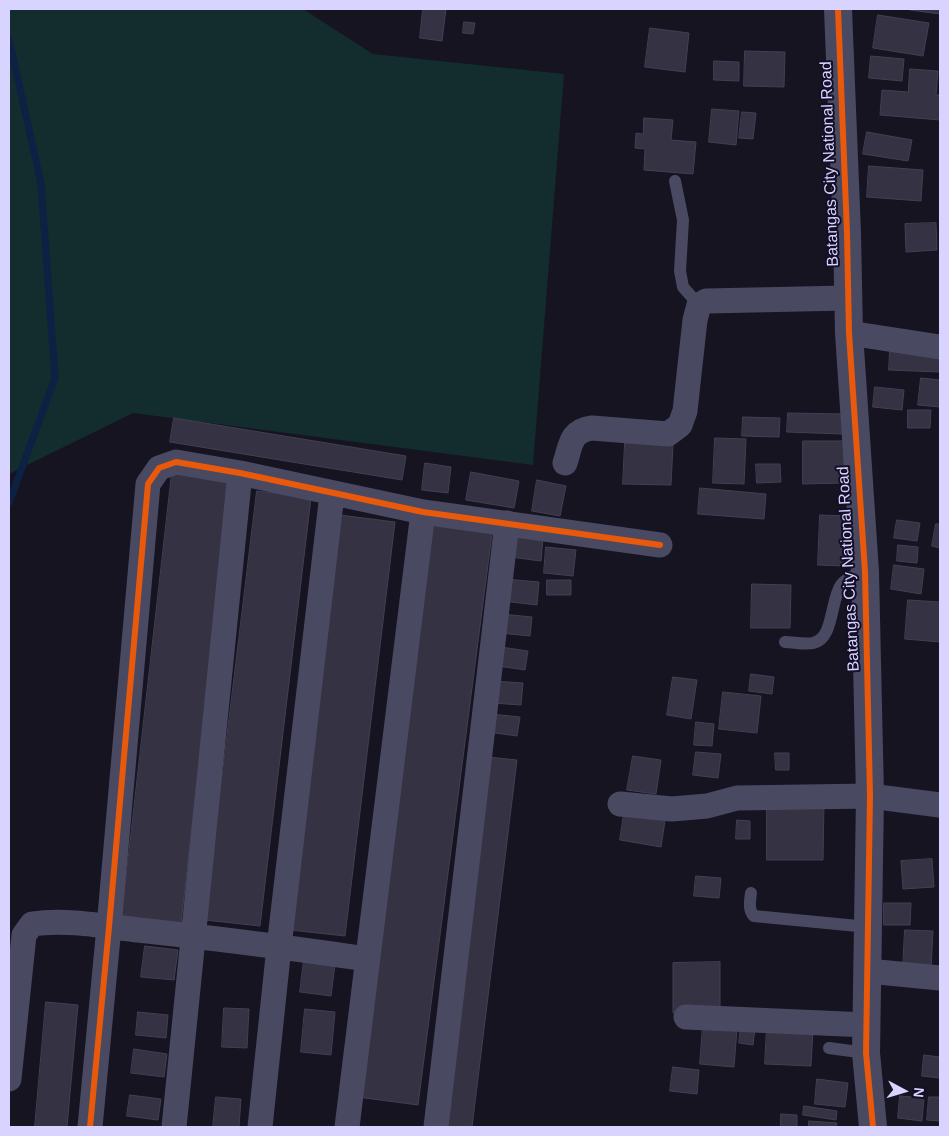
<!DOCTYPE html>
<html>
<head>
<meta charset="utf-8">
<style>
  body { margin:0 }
  #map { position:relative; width:949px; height:1136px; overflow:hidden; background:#161421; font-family:Helvetica,sans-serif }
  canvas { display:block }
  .frame { position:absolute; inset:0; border:10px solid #d9d4ff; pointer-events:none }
  .north { position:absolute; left:879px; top:1066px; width:50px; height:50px; -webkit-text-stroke:4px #130f26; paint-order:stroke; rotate:96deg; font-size:14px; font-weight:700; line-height:20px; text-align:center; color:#d9d4ff }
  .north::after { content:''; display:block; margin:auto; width:18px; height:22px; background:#d9d4ff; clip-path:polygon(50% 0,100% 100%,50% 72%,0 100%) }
</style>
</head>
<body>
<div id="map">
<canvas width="949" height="1136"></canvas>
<div class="frame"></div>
<div class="north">N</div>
</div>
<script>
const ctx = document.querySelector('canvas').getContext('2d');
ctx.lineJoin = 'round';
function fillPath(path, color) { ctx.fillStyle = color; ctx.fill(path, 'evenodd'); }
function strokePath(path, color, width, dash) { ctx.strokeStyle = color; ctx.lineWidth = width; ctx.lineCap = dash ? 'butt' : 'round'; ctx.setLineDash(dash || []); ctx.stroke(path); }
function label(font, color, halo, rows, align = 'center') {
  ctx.font = font + ' Helvetica,sans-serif'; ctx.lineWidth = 4; ctx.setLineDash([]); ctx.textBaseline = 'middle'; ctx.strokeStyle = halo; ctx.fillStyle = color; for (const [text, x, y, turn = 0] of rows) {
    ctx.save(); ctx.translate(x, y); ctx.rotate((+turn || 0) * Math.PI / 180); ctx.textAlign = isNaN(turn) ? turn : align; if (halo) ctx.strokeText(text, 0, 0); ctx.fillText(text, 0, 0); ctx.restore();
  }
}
fillPath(new Path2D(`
  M9,9H303L373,54L564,74L533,465L133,413L9,474Z`), '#132c2d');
strokePath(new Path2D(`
  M9,40L41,183L55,378L9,503`), '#0d2144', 7);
const building = new Path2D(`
  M423,9H446L442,41L420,38Z
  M910,9H940V14L910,10Z
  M878,15L929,23L923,56L873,48Z
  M464,22L475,23L473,34L463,33Z
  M650,28L689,33L685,72L645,67Z
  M745,51L785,52L784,87L744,86Z
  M871,56L904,59L902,81L869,78Z
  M714,61L739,62V81L714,80Z
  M910,69L938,71L936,95H940V120L880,115L882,90L908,92Z
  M712,109L739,111L736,145L709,142Z
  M742,112L756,113L753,139L739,138Z
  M644,118L673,120L671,140L696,142L693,174L644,170L645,149L635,148L636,133L643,134Z
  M867,132L912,140L908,161L863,154Z
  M869,166L923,170L921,201L867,197Z
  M936,223L937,250L906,252L905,224Z
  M890,351L940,353V372L889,370Z
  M921,378L940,380V407L918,405Z
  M875,387L904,390L902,410L873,407Z
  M908,410H931L930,428H908Z
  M788,413L843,414L842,434L787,432Z
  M743,417L780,418L779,437L742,436Z
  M174,418L406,456L402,480L170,442Z
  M715,438L746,439L744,484L713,483Z
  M803,441H844V483L803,484Z
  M625,443L673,445L671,485L623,484Z
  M425,463L451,467L448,493L422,490Z
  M756,464H780L781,482L757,483Z
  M471,472L519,481L514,508L466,500Z
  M172,473L231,480L181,923L122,916Z
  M537,480L566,486L560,516L532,511Z
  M700,488L766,494L764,519L698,514Z
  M257,491L311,498L260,926L205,920Z
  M340,515L395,522L345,936L290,930Z
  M820,515L847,516L846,566L818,565Z
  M432,519L493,526L418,1105L357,1097Z
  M897,520L920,523L917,541L894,538Z
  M936,524H940V548L932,546Z
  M513,534L543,538L541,561L510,557Z
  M898,545L918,547L917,563L897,561Z
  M546,547L576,550L573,576L544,573Z
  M894,565L924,569L921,594L891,589Z
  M505,579L539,582L537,605L503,601Z
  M547,580H571V595H547Z
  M752,584L791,585L790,628H751Z
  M908,600L940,602V642L905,639Z
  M502,614L532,617L530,636L500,633Z
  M501,647L528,651L525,670L498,666Z
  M751,674L774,677L772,694L749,691Z
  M673,677L697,680L691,719L667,715Z
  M494,681L523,683L521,705L492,703Z
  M723,692L761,696L757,733L719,729Z
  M491,714L520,717L517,736L488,732Z
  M696,722L714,724L712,746L694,745Z
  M696,752L721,754L718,778L693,775Z
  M775,753H789V770H776Z
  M633,756L661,760L656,794L627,790Z
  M488,757L517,760L472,1127H453L442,1126Z
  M767,802H824L823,860H767Z
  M625,807L666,814L661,847L620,840Z
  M737,820L750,821V839H736Z
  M932,859L934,887L903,889L901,861Z
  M696,876L721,878L719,898L694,896Z
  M884,903H911L910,925H884Z
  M905,930L933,931L931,969L903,968Z
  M145,946L178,950L174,980L141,977Z
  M304,960L335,964L331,996L300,992Z
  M720,962V1012L673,1013V963Z
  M46,1002L78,1005L67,1127H35Z
  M224,1008L249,1009L247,1048L222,1047Z
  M305,1009L335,1012L331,1055L301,1052Z
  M138,1012L168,1015L166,1038L136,1035Z
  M703,1026L737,1029L734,1067L700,1064Z
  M741,1026L755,1028L753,1045L739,1043Z
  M767,1027L813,1029L811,1066L765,1064Z
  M134,1049L167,1054L164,1077L131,1073Z
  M924,1055L940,1057L939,1078L922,1076Z
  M673,1067L699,1070L697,1094L670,1091Z
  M817,1079L848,1083L845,1107L815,1104Z
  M130,1095L161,1099L158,1120L127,1116Z
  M900,1096L924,1098L922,1121L898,1118Z
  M216,1097L241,1099L239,1127H213Z
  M929,1097H940V1121L927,1120Z
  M804,1106L837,1111L836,1120L803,1115Z
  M781,1114L797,1115V1127H781Z
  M809,1121L837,1123L836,1127H809Z`);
fillPath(building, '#343243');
strokePath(building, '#433f54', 1);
strokePath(new Path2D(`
  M675,181L683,220L680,271L683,287L699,305
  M785,642C793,642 804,645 813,643C834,639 830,601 841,585C847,577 856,575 865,572
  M751,893C750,901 748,910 754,916L868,927
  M829,1048L866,1053`), '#4a4962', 12);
strokePath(new Path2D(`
  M849,333L940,347
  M565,463C571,445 570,431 592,428L668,434L680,425L685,411L695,320L699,305L706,301L847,298
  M620,804L672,809L707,806L737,798L870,796L940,805
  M868,971L940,978
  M686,1017L867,1025
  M9,1079L24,935L32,924C65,919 104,926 138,930C214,938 291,948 367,959
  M90,1127L109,927L148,484L159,468L176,462L240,473L423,512L660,545
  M174,1127L240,473
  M260,1127L279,947L332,494
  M347,1127L423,512
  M436,1127L507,523`), '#4a4962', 25);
strokePath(new Path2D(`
  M838,9L847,233L849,333L865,572L870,796L866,1053L873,1127`), '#4a4962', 28);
strokePath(new Path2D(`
  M838,9L847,233L849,333L865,572L870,796L866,1053L873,1127
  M90,1127L109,927L148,484L159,468L176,462L240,473L423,512L660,545`), '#e8590c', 6);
label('16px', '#d9d4ff', '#130f26', [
  ["Batangas City National Road",830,164,-92],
  ["Batangas City National Road",849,569,-93]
]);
</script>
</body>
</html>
